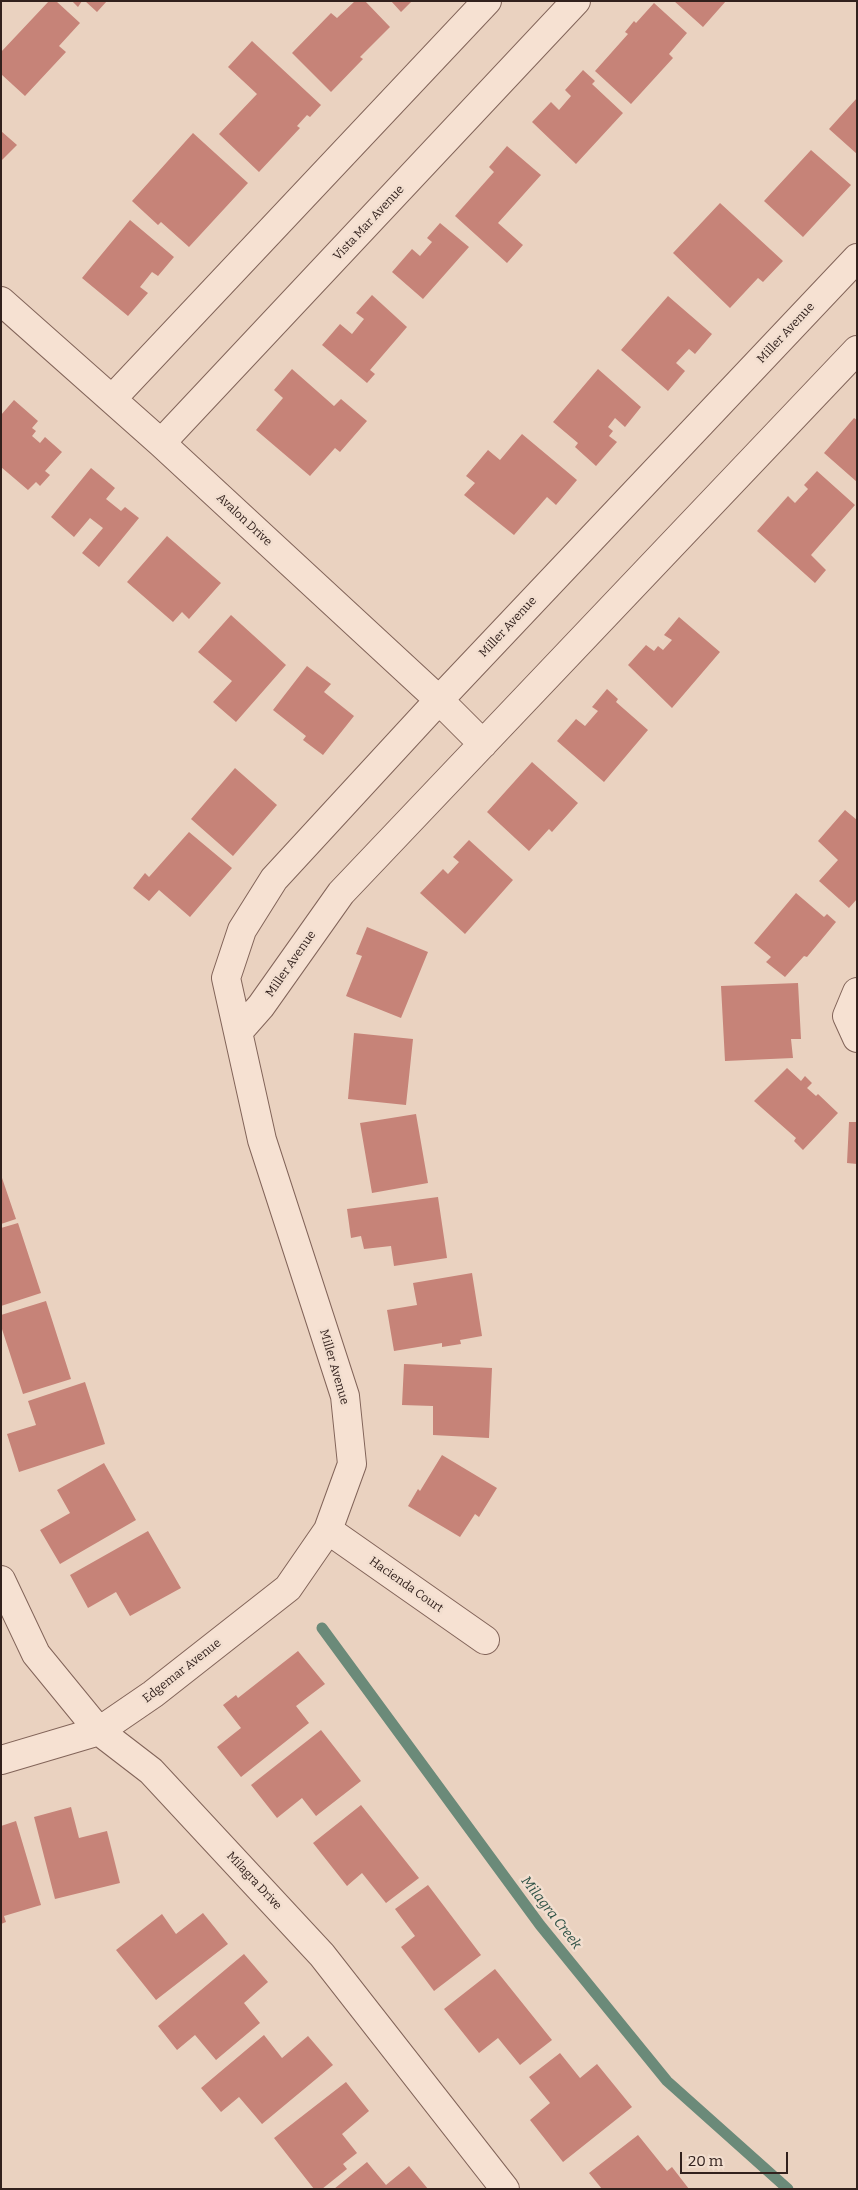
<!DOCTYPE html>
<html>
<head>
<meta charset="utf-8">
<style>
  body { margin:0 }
  #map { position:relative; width:858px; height:2190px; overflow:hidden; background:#ead2c0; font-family:Bitter,serif }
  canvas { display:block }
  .frame { position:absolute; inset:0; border:2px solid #32211d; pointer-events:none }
  .scale { position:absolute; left:680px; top:2152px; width:108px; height:22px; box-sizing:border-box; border:2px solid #32211d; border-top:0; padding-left:6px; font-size:15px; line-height:18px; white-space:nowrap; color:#32211d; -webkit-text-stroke:4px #f2decf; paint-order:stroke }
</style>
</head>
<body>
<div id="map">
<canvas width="858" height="2190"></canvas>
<div class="frame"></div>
<div class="scale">20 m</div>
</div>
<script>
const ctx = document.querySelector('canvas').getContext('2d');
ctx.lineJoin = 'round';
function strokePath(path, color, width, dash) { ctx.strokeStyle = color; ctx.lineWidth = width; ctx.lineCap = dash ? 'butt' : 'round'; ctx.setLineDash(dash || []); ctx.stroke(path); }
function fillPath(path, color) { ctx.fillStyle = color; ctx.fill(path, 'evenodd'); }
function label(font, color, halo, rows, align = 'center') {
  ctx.font = font + ' Bitter,serif'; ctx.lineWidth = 5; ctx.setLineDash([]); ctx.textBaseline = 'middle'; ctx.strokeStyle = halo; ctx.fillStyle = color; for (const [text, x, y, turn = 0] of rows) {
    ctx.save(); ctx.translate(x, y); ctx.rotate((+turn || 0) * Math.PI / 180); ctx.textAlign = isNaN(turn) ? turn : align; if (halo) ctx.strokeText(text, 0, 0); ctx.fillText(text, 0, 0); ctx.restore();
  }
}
strokePath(new Path2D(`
  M322,1628L540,1925L667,2081L788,2189`), '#6b8a79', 11);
fillPath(new Path2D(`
  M49,1H56L80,23L59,46L66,52L25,96L1,74V52Z
  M72,1H82L78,7Z
  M85,1H107L97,12Z
  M355,1H365L390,27L360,57L363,59L331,92L292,53L331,13L337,18Z
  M391,1H412L401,12Z
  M674,1H726L703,27Z
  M654,3L687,33L669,54L673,58L631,104L595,71L628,34L625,32L634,21L636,23Z
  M252,41L321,105L310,117L307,115L297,126L300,128L259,172L219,134L257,94L228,67Z
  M583,70L595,81L592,84L623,113L576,164L532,122L551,102L559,110L571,96L565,90Z
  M857,98V154L829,129Z
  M1,131L17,145L1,161Z
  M193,133L248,183L189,247L161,222L158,225L132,201Z
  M507,146L541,175L498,223L523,245L507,263L455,216L494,172L489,167Z
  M811,150L851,185L803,237L764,201Z
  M720,203L783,261L763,282L758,278L730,308L673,253Z
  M130,220L174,257L158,276L152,272L140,287L148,293L128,316L82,278Z
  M440,223L469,247L423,299L392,272L412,249L420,256L432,242L427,238Z
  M372,295L407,327L370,370L375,374L367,383L322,345L340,324L352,334L364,319L356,313Z
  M668,296L712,334L695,354L689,349L676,363L685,371L668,391L621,350Z
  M292,369L334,406L341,399L367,421L340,452L335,448L310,476L256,430L283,398L274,390Z
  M598,369L641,407L625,427L615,418L608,427L613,431L609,436L617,442L596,466L575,447L578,443L553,422Z
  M14,400L38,421L32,428L36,431L32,436L40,443L45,437L62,452L45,471L50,475L40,486L36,482L28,490L1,467V415Z
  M854,418L857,420V482L824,453Z
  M522,434L577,480L556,505L547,497L514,535L464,495L475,483L466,476L488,450L500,460Z
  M91,468L115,488L106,499L121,511L125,507L139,518L99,567L82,553L103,528L90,518L74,537L51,517Z
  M817,471L855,505L811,555L826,570L815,583L757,531L788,496L795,503L808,489L804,485Z
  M167,536L221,583L189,619L182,612L173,622L127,582Z
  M231,615L286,665L236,722L213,702L232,681L198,652Z
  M679,617L720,652L672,708L628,665L646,645L654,651L658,646L663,650L672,640L664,635Z
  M307,666L331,684L324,692L354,716L323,755L303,740L306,736L273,710Z
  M607,689L618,699L616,702L648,730L604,782L557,741L576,719L585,726L598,711L592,707Z
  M532,762L578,803L552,832L549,829L529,851L487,812Z
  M235,768L277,805L233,856L191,819Z
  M845,810L857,820V899L849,908L819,881L838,860L818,841Z
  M189,832L232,868L190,917L159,890L149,901L133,888L145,873L149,877Z
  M469,840L513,880L465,934L420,893L443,869L448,874L459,862L453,857Z
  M796,893L824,917L827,914L836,922L807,957L804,956L785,977L766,962L771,957L754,943Z
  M367,927L428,952L401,1018L346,996L362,956L356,954Z
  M798,983L801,1039H791L793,1058L725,1061L721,986Z
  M354,1033L413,1039L406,1105L348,1099Z
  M787,1068L801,1081L805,1076L812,1083L807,1088L816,1096L818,1094L838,1113L803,1150L794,1141L796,1138L754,1101Z
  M416,1114L428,1183L372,1193L360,1123Z
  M849,1122H857V1164L847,1163Z
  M1,1175L16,1219L1,1224Z
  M438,1197L447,1258L394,1266L391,1246L364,1249L361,1236L351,1238L347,1209Z
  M18,1223L41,1293L1,1306V1228Z
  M472,1273L482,1336L460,1340L461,1344L442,1347V1343L394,1351L387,1310L417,1305L413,1283Z
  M46,1301L71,1379L23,1394L1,1326V1315Z
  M404,1364L492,1368L489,1438L433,1435V1406L402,1405Z
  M85,1382L105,1444L19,1472L7,1434L36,1425L28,1401Z
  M442,1455L497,1488L479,1517L475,1514L460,1537L408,1506L418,1489L420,1491Z
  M104,1463L136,1520L60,1564L40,1530L70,1513L57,1490Z
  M148,1531L181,1588L130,1616L116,1592L88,1608L70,1575Z
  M298,1651L325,1684L296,1706L309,1723L241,1777L217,1747L241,1728L223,1705L236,1695L238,1698Z
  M321,1730L361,1781L316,1816L302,1798L277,1818L251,1785Z
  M361,1805L419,1878L386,1903L362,1873L347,1886L313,1843Z
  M71,1807L79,1838L107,1831L120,1883L55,1899L34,1817Z
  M16,1821L41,1905L4,1916L6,1922L1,1924V1826Z
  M428,1885L481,1955L434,1991L401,1947L415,1936L395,1909Z
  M203,1913L228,1944L156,2000L116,1950L162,1914L176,1934Z
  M244,1954L268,1982L244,2003L260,2023L216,2060L195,2035L177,2050L158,2026Z
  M495,1969L552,2040L520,2065L498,2038L479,2053L444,2009Z
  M264,2035L282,2058L308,2036L333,2065L262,2124L239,2097L221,2112L201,2088Z
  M560,2053L580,2078L597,2064L632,2107L563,2162L530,2120L550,2103L529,2077Z
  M346,2082L369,2111L342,2134L357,2153L343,2164L347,2169L322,2189H314L274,2138Z
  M638,2135L667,2171L672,2167L689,2189H602L589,2173Z
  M367,2162L386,2185L409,2166L428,2189H334Z`), '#c68378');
const minor = new Path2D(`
  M1,301L161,443L439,700L483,744
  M112,399L487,1
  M161,443L576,1
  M857,992L847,1016L857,1038
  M239,1031L261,1006L341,893L857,350
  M328,1530L485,1640
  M1,1580L36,1654L99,1731L151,1771L322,1955L505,2189
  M1,1760L99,1731L153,1694L288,1588L328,1530L352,1464L345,1396L262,1140L226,978L242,930L274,879L439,700L857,258`);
strokePath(minor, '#826459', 30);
strokePath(minor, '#f6e1d2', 28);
label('12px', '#32211d', '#f2decf', [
  ["Vista Mar Avenue",369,223,-47],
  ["Miller Avenue",786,333,-47],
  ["Avalon Drive",244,520,43],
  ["Miller Avenue",508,627,-47],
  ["Miller Avenue",291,964,-55],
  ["Miller Avenue",334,1367,74],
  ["Hacienda Court",406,1585,35],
  ["Edgemar Avenue",182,1671,-38],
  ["Milagra Drive",254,1881,47]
]);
label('italic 14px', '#2d5145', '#f2decf', [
  ["Milagra Creek",551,1913,52]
]);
</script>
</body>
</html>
